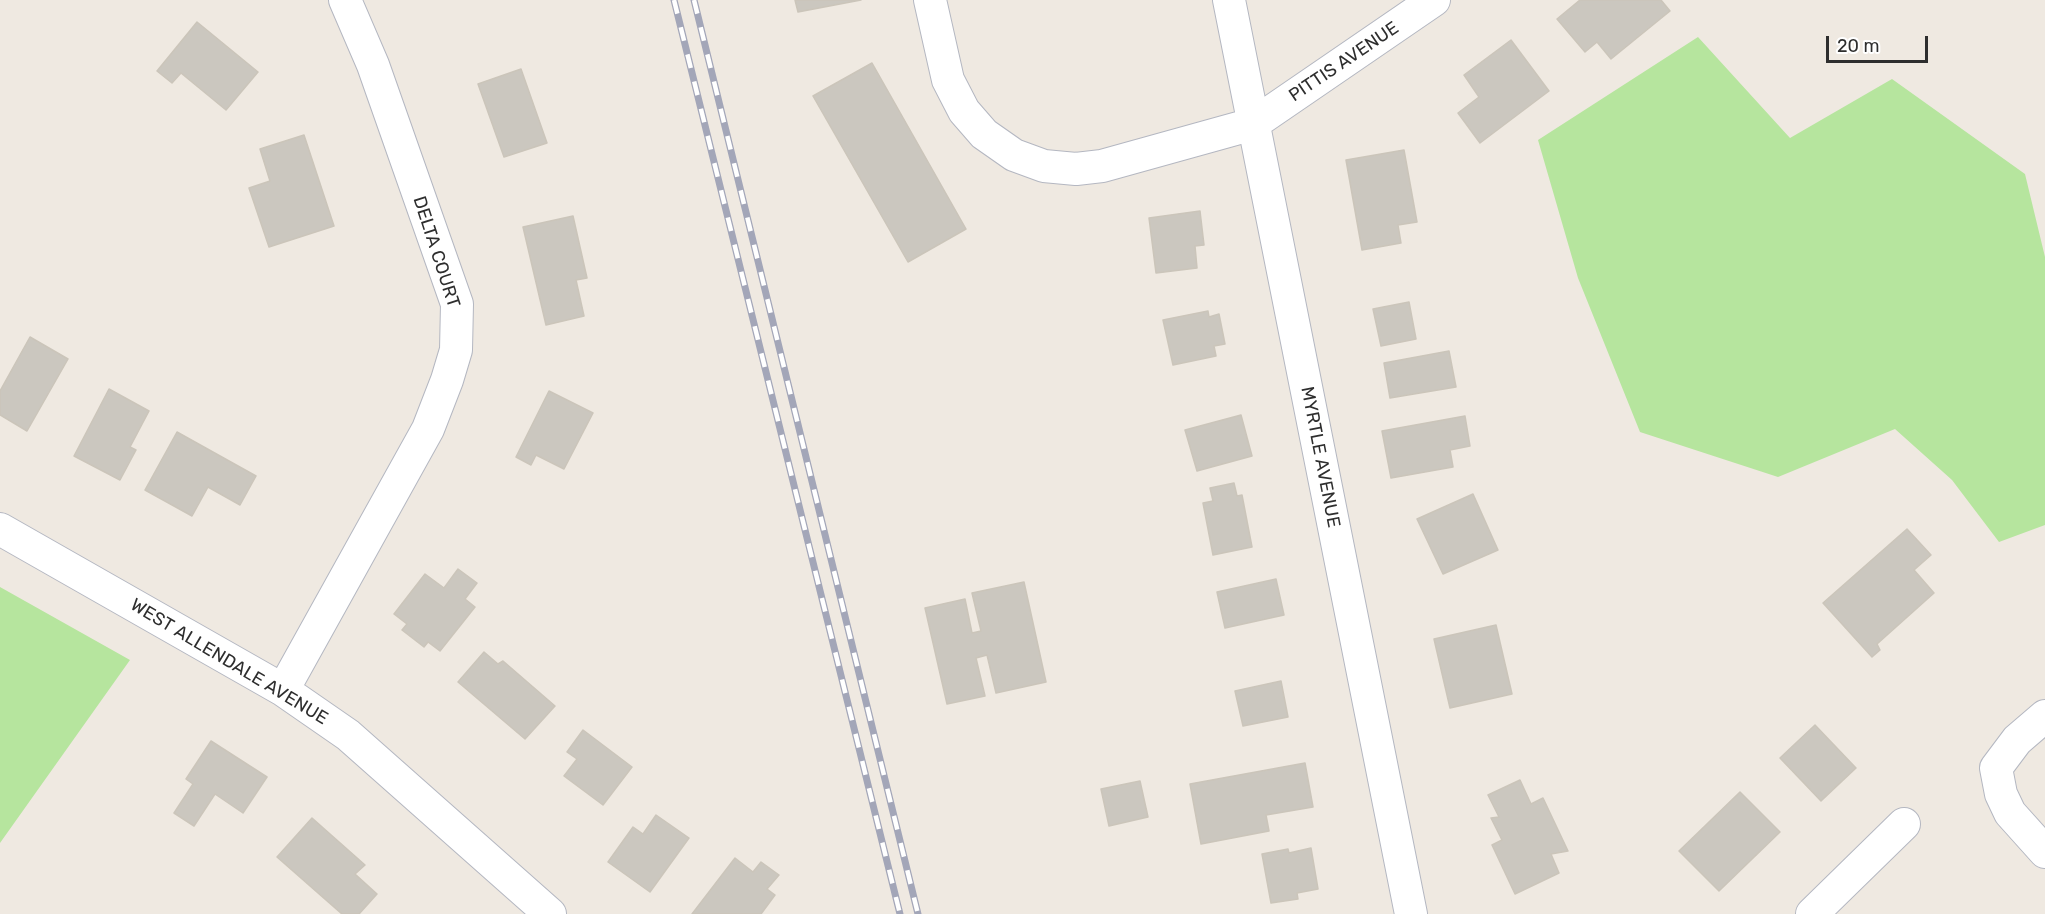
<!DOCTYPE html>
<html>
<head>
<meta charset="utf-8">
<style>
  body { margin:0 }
  #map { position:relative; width:2045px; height:914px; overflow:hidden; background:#efe9e1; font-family:Rubik,sans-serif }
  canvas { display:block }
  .scale { position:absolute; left:1826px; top:36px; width:102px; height:27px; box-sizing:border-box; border:3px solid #2e2e2e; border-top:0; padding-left:8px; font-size:18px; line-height:21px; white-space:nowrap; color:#2e2e2e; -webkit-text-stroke:4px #fff; paint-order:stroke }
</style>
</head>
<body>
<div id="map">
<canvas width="2045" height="914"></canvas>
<div class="scale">20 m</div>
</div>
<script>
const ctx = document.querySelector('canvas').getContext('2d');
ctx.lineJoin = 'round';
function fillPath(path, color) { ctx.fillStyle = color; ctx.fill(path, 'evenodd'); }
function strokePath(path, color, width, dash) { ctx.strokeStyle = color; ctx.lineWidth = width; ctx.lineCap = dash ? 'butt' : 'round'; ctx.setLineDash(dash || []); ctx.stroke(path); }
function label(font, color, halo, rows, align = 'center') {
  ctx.font = font + ' Rubik,sans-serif'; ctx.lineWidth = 4.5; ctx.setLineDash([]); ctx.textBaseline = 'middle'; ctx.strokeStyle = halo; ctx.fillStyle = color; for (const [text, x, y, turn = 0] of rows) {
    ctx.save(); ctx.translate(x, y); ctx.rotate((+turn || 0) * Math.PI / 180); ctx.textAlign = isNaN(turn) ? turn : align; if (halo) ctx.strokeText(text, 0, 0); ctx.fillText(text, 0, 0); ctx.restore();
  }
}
fillPath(new Path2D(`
  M1698,37L1790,138L1892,79L2025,174L2045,257V525L1999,542L1952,480L1895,429L1778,477L1640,432L1578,278L1538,140Z
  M0,587L130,660L0,843Z`), '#b6e59e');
const building = new Path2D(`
  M795,0H861L798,12Z
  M1580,0H1661L1670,11L1611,59L1597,42L1585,52L1557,19Z
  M197,22L258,72L226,110L181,73L172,83L157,71Z
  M1511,40L1549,91L1480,143L1458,113L1479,97L1464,75Z
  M872,63L966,229L908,262L813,96Z
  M521,69L547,143L504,157L478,84Z
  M304,135L334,226L269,247L249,188L270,181L260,149Z
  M1404,150L1417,222L1398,225L1401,243L1362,250L1346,160Z
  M1200,211L1204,245L1195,246L1197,268L1156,273L1149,218Z
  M573,216L587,278L576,280L584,316L546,325L523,227Z
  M1409,302L1416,339L1381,346L1373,309Z
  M1208,311L1209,317L1219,314L1225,344L1214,346L1216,356L1173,365L1163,320Z
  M30,337L68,359L27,431L0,415V391Z
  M1449,351L1456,387L1390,398L1384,363Z
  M109,389L149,411L130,447L136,450L120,480L74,456Z
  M549,391L593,413L564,469L536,455L531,465L516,457Z
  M1241,415L1252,456L1197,471L1185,430Z
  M1465,416L1470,446L1450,450L1453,467L1391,478L1382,431Z
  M177,432L256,476L240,505L208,487L192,516L145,490Z
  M1234,483L1237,496L1242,495L1252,547L1213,555L1203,503L1213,501L1210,488Z
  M1473,494L1498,550L1443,574L1417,519Z
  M1907,529L1931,555L1914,570L1934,593L1877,644L1880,650L1872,657L1823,603Z
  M458,569L477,583L465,599L475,607L440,651L428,642L424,647L402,630L407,624L394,614L425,574L444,588Z
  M1276,579L1284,615L1225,628L1217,592Z
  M1024,582L1046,682L996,693L987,655L976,658L985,696L947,704L925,608L965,599L972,633L981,631L972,593Z
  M1496,625L1512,694L1450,708L1434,639Z
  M484,652L498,664L503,661L555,706L525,739L458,682Z
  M1281,681L1288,717L1243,726L1235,691Z
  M1815,725L1856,768L1821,801L1780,758Z
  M583,730L632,767L603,805L564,776L577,759L567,752Z
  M211,741L267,777L243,813L215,794L194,826L174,813L193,784L186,779Z
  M1305,763L1313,807L1266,815L1269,831L1201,844L1190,784Z
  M1520,780L1531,804L1543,798L1568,851L1551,854L1559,873L1515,894L1492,845L1502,840L1491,818L1499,817L1488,795Z
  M1140,781L1148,817L1109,826L1101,789Z
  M1740,792L1780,832L1719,891L1679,851Z
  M656,815L689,838L650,892L608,862L633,827L643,834Z
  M312,818L365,865L355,874L377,894L359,914H342L277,857Z
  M1311,848L1318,889L1297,893L1298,899L1271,903L1262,854L1288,849L1289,853Z
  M735,858L753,872L761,862L779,875L767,889L775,895L761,914H692Z`);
fillPath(building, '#cbc7bf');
strokePath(building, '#cbc5ba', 1.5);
const street = new Path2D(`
  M930,0L948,80L964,111L984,134L1014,155L1044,166L1076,169L1102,166L1253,124L1434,0
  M1229,0L1411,914
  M0,529L283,690L348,735L550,914
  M283,690L428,429L447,380L456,350L457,304L373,65L345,0
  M2045,716L2017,740L1996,768L2001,794L2010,813L2045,852
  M1812,914L1904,824`);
strokePath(street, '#b4b7c1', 34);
strokePath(street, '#fff', 32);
const rail = new Path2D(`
  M674,0L900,914
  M694,0L918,914`);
strokePath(rail, '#a3a6b8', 7);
strokePath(rail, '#fff', 4.5, [14]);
label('18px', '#2e2e2e', '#fff', [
  ["PITTIS AVENUE",1344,62,-34],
  ["DELTA COURT",436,252,72],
  ["MYRTLE AVENUE",1320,457,79],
  ["WEST ALLENDALE AVENUE",229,662,31]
]);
</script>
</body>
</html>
